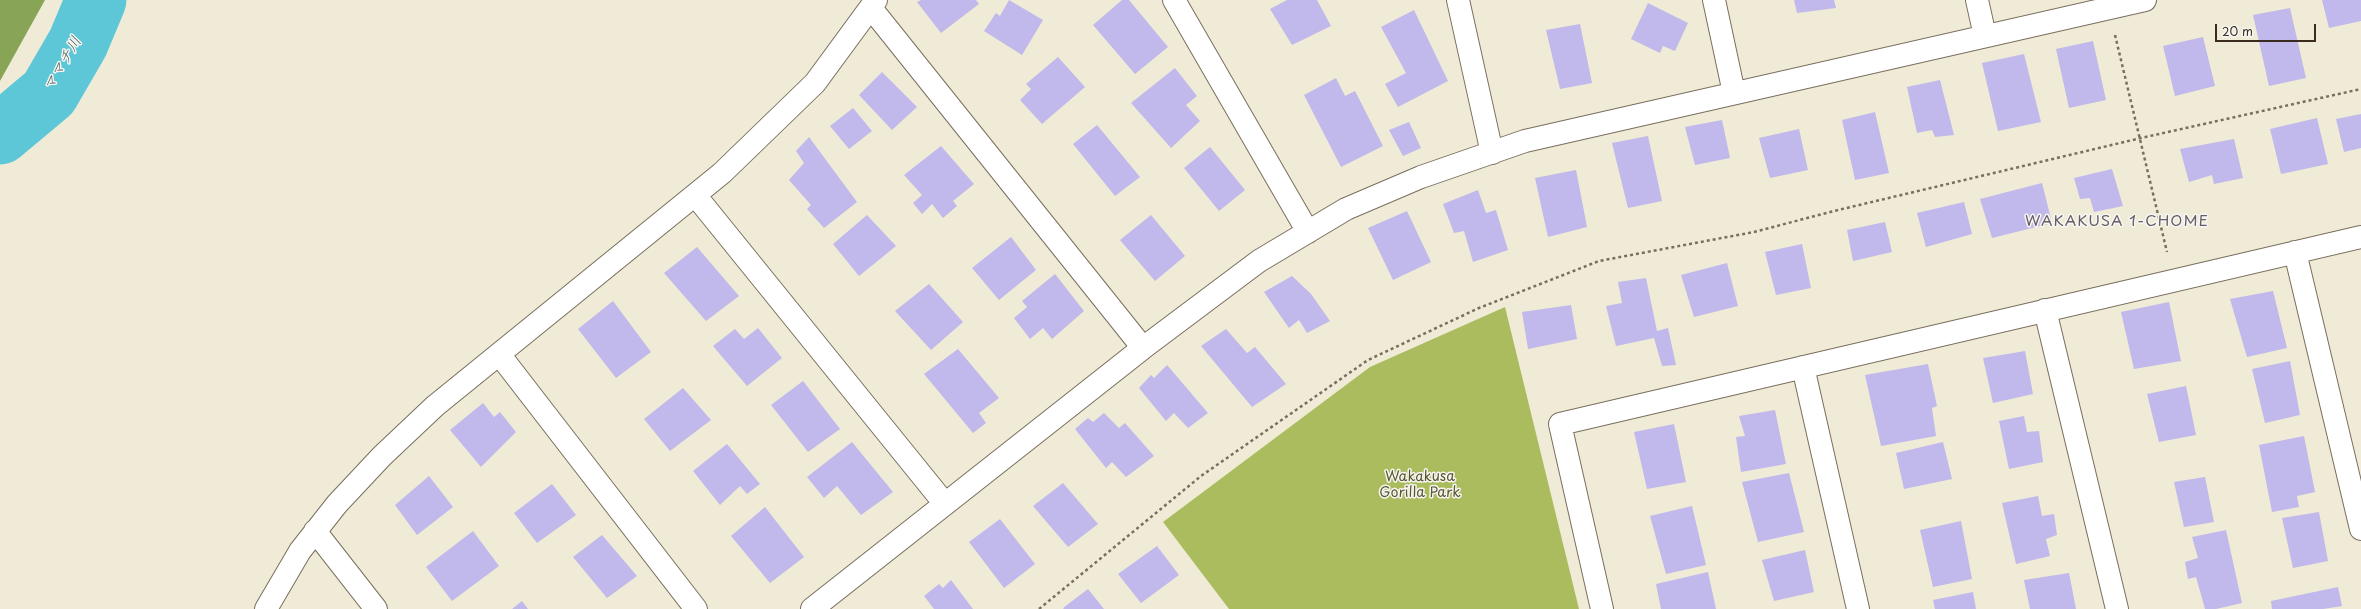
<!DOCTYPE html>
<html>
<head>
<meta charset="utf-8">
<style>
  body { margin:0 }
  #map { position:relative; width:2361px; height:609px; overflow:hidden; background:#efebd6; font-family:"Playpen Sans",sans-serif }
  canvas { display:block }
  .scale { position:absolute; left:2215px; top:24px; width:101px; height:18px; box-sizing:border-box; border:2px solid #3b2a1e; border-top:0; padding-left:5px; font-size:12px; line-height:14px; white-space:nowrap; color:#3b2a1e; -webkit-text-stroke:3px #f6f6f2; paint-order:stroke }
</style>
</head>
<body>
<div id="map">
<canvas width="2361" height="609"></canvas>
<div class="scale">20 m</div>
</div>
<script>
const ctx = document.querySelector('canvas').getContext('2d');
ctx.lineJoin = 'round';
function fillPath(path, color) { ctx.fillStyle = color; ctx.fill(path, 'evenodd'); }
function strokePath(path, color, width, dash) { ctx.strokeStyle = color; ctx.lineWidth = width; ctx.lineCap = dash ? 'butt' : 'round'; ctx.setLineDash(dash || []); ctx.stroke(path); }
function label(font, color, halo, rows, align = 'center') {
  ctx.font = font + ' "Playpen Sans","Klee One",sans-serif'; ctx.lineWidth = 3; ctx.setLineDash([]); ctx.textBaseline = 'middle'; ctx.strokeStyle = halo; ctx.fillStyle = color; for (const [text, x, y, turn = 0] of rows) {
    ctx.save(); ctx.translate(x, y); ctx.rotate((+turn || 0) * Math.PI / 180); ctx.textAlign = isNaN(turn) ? turn : align; if (halo) ctx.strokeText(text, 0, 0); ctx.fillText(text, 0, 0); ctx.restore();
  }
}
fillPath(new Path2D(`
  M1505,307L1579,609H1229L1163,522L1370,367Z`), '#abbc5f');
fillPath(new Path2D(`
  M0,0H45L0,81Z`), '#88a456');
strokePath(new Path2D(`
  M0,134L49,93L78,43L96,0`), '#5dc7d8', 61);
fillPath(new Path2D(`
  M921,0H976L979,4L941,33L917,2Z
  M1009,0L1043,20L1022,55L984,31L996,13L1000,16Z
  M1122,0H1129L1168,47L1135,74L1093,25Z
  M1287,0H1317L1331,26L1292,45L1270,9Z
  M1794,0H1834L1836,8L1797,13Z
  M2322,0H2361V21L2329,28Z
  M1648,3L1688,23L1675,51L1663,46L1660,53L1631,39Z
  M2290,8L2306,78L2269,86L2253,15Z
  M1414,10L1448,81L1398,107L1385,84L1406,73L1381,27Z
  M1580,24L1592,83L1560,89L1546,30Z
  M2203,37L2215,86L2175,96L2163,46Z
  M2093,41L2106,100L2069,108L2056,49Z
  M2024,54L2041,122L1998,131L1982,63Z
  M1058,57L1085,87L1042,124L1020,100L1031,89L1026,84Z
  M1175,68L1197,96L1186,105L1200,121L1171,148L1131,103Z
  M882,72L917,107L892,130L859,95Z
  M1336,78L1345,96L1355,91L1383,146L1341,167L1304,95Z
  M1940,80L1954,135L1935,137L1932,130L1917,133L1907,87Z
  M853,108L872,131L849,149L830,126Z
  M1875,112L1889,173L1855,180L1842,120Z
  M2361,114V148L2344,152L2336,119Z
  M2317,118L2328,164L2281,174L2270,129Z
  M1722,120L1730,158L1695,165L1685,127Z
  M1409,122L1421,148L1403,156L1389,130Z
  M1097,125L1140,177L1115,196L1073,144Z
  M1799,129L1808,170L1770,178L1759,138Z
  M1648,136L1662,201L1628,208L1612,143Z
  M809,137L857,202L824,228L807,209L811,205L789,180L804,163L796,151Z
  M2234,139L2243,178L2214,184L2212,175L2189,182L2180,149Z
  M941,146L974,184L953,201L957,206L943,218L932,204L922,214L913,203L922,195L904,175Z
  M1210,147L1245,190L1219,211L1184,168Z
  M2112,169L2123,206L2094,212L2090,198L2080,199L2074,178Z
  M1576,170L1587,227L1548,237L1535,178Z
  M2042,183L2052,223L1992,238L1980,199Z
  M1478,190L1486,213L1496,210L1508,250L1473,262L1464,231L1454,233L1443,204Z
  M1964,202L1972,234L1926,247L1917,213Z
  M1407,211L1431,262L1393,280L1368,228Z
  M867,215L896,246L859,276L833,244Z
  M1151,215L1185,256L1155,281L1120,240Z
  M1885,222L1892,252L1853,261L1847,230Z
  M1011,237L1036,270L999,300L972,268Z
  M1802,244L1811,288L1776,295L1765,252Z
  M697,247L739,296L706,321L664,273Z
  M1727,263L1738,306L1694,317L1681,275Z
  M1055,274L1084,311L1052,339L1043,328L1030,339L1014,318L1027,307L1022,301Z
  M1292,276L1311,294L1330,321L1307,333L1299,320L1289,328L1264,292Z
  M1646,278L1657,331L1668,328L1676,365L1662,366L1654,338L1616,346L1606,306L1622,303L1618,282Z
  M929,284L963,322L931,350L895,311Z
  M2273,291L2287,348L2247,357L2230,299Z
  M613,301L651,352L616,378L578,329Z
  M2169,302L2181,361L2134,369L2121,312Z
  M1571,305L1577,339L1528,349L1522,312Z
  M758,328L782,358L747,386L713,346L735,329L744,339Z
  M1226,329L1247,353L1255,347L1286,384L1252,407L1201,346Z
  M958,349L999,398L979,413L986,423L973,433L924,374Z
  M2025,351L2033,394L1993,403L1983,358Z
  M2290,361L2300,415L2265,423L2252,369Z
  M1928,364L1937,406L1932,408L1936,436L1881,446L1865,375Z
  M1167,365L1208,413L1188,428L1174,413L1166,421L1139,388L1151,375L1154,378Z
  M803,381L840,429L808,452L771,405Z
  M2186,386L2196,435L2159,442L2147,394Z
  M683,388L711,420L670,451L644,419Z
  M483,403L494,417L500,412L516,432L481,467L450,430Z
  M1775,410L1786,464L1741,472L1736,437L1745,436L1739,416Z
  M1104,413L1119,428L1125,423L1154,456L1126,477L1112,462L1106,468L1075,429L1088,418L1093,422Z
  M2024,416L2027,432L2039,431L2043,462L2009,469L1999,421Z
  M1674,424L1686,482L1647,489L1634,432Z
  M2304,436L2315,492L2297,496L2299,507L2272,512L2259,445Z
  M852,442L893,492L861,515L837,486L824,498L807,477Z
  M1943,442L1952,479L1904,489L1896,453Z
  M727,444L760,484L747,494L740,486L720,505L693,471Z
  M1789,473L1804,532L1758,542L1742,482Z
  M429,476L453,507L417,535L395,505Z
  M2205,477L2214,522L2184,527L2174,482Z
  M1063,483L1098,524L1068,547L1033,506Z
  M552,484L576,515L537,543L514,513Z
  M2038,496L2042,516L2054,514L2057,535L2046,539L2050,556L2016,564L2002,503Z
  M1692,506L1706,565L1666,574L1650,516Z
  M765,507L804,557L770,583L731,536Z
  M2319,512L2328,561L2293,568L2282,518Z
  M1000,519L1035,564L1004,588L969,542Z
  M1961,521L1972,579L1933,587L1920,530Z
  M2226,530L2242,603L2216,609H2205L2196,577L2188,579L2185,562L2198,558L2192,537Z
  M473,531L499,566L452,601L426,567Z
  M602,535L637,576L607,598L573,557Z
  M1157,546L1179,575L1141,603L1118,574Z
  M1805,550L1814,592L1774,601L1762,560Z
  M1708,572L1716,609H1661L1656,584Z
  M2069,573L2076,609H2030L2024,580Z
  M951,580L973,609H934L924,596L939,584L943,588Z
  M2338,587L2342,606L2323,609H2272L2271,601Z
  M1088,589L1104,609H1064L1063,608Z
  M1973,592L1976,609H1935L1933,600Z
  M522,601L528,609H512Z`), '#c1b8eb');
const minor = new Path2D(`
  M1174,0L1308,232
  M1458,0L1492,153
  M1714,0L1734,93
  M1977,0L1985,36
  M871,8L1143,348
  M695,195L945,504
  M2295,252L2361,529
  M2045,310L2117,609
  M499,354L696,609
  M1803,367L1858,609
  M315,531L376,609
  M266,609L300,551L337,504L382,456L435,406L722,173L815,83L876,0
  M812,609L1143,348L1259,261L1346,209L1421,177L1525,141L2145,0
  M1602,609L1560,424L2361,237`);
strokePath(minor, '#7a6e5e', 24);
strokePath(new Path2D(`
  M2115,35L2167,252
  M1039,609L1201,476L1368,360L1479,308L1599,261L1754,232L1834,211L2141,138L2361,89`), '#7a6e5e', 2.5, [3, 3]);
strokePath(minor, '#fff', 22);
label('14px', '#5d5632', '#f6f6f2', [
  ["Wakakusa",1420,477],
  ["Gorilla Park",1420,493]
]);
label('italic 15px', '#455956', '#f6f6f2', [
  ["ママチ川",63,64,-60]
]);
ctx.letterSpacing = '1px';
label('15px', '#6a5c66', '#f6f6f2', [
  ["WAKAKUSA 1-CHOME",2117,222]
]);
ctx.letterSpacing = '0px';
</script>
</body>
</html>
